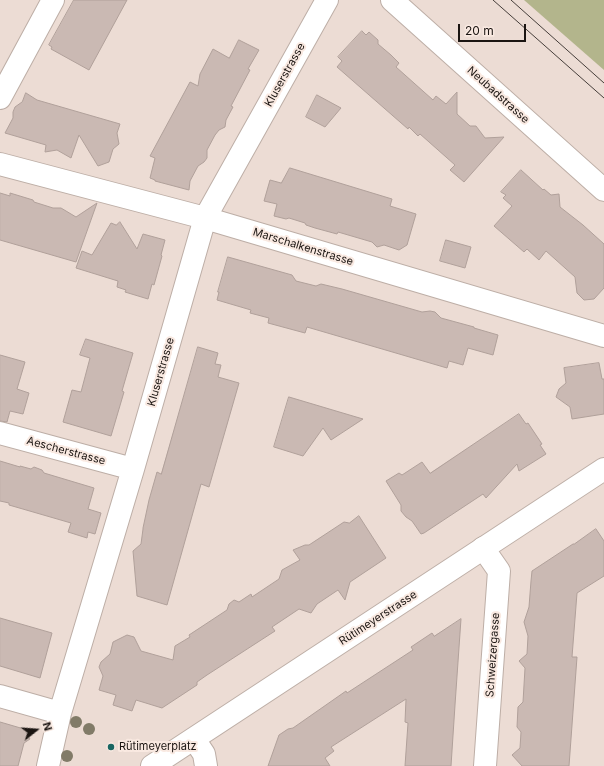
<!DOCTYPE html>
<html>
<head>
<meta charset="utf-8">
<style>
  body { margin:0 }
  #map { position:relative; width:604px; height:766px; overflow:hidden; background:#ecdcd4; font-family:Inter,sans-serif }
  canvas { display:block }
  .north { position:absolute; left:16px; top:710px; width:40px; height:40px; -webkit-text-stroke:3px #f9e9e1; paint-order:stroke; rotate:73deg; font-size:11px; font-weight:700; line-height:16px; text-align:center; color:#1b1512 }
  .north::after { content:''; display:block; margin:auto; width:14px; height:18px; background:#1b1512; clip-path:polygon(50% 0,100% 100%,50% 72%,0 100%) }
  .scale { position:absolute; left:458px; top:24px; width:68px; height:18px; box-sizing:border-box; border:2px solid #1b1512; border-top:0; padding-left:5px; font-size:12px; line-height:14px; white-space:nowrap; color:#1b1512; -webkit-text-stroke:3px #f9e9e1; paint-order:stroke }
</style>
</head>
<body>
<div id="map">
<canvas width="604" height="766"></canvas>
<div class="north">N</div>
<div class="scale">20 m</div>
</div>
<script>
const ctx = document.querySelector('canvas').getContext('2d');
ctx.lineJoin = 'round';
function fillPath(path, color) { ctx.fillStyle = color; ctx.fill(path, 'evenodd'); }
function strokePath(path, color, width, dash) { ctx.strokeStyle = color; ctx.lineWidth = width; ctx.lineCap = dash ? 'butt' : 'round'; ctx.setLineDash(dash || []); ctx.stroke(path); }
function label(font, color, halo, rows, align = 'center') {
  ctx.font = font + ' Inter,sans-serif'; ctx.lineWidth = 4; ctx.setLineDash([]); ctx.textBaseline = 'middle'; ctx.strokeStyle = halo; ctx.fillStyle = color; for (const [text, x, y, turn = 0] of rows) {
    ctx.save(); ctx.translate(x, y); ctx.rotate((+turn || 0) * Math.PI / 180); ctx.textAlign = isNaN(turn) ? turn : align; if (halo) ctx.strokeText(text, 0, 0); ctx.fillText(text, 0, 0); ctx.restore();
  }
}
fillPath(new Path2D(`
  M524,0H604V70Z`), '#b3b58c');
const building = new Path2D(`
  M74,0H127L89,70L51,49L52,47L49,45Z
  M362,31L366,35L369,32L378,40V44L391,55L399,63L396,67L433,100L436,96L446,104L457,92V114L470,126H476L485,138L504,137L464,182L450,170L455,165L420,134L418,136L409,127L408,129L337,67L342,61L338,57Z
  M239,40L259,50L248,69L250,70L231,106L233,107L226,120L225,127L219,130L215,135L207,150V158L204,162L198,166L190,181L189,190L155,181V180L150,178L155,158L150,156L190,82L198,86L200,74L213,49L229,58Z
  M26,93L37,100L120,124L117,133L119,144L113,149L109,162L98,166L79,135L71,158L57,150L45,152L46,145L5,133L13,118V112L15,107L22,102Z
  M317,95L341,108L325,127L306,117Z
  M290,168L392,199L390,206L416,214L407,245L399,250L384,245L377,247L372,242L338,232L337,234L315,228L306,225L305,223L289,218L286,219L274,216L277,204L264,201L270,180L281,183Z
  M521,170L543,190L544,189L551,195L559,194L560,207L583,225L604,244V288L594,299L584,300L577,293L575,277L546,251L539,260L527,249L524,252L494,226L512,206L503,198L506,195L501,192Z
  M0,193L10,196V193L33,200L34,202L53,208H61L76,217L97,203L76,262L0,240Z
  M120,222L137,249L143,234L165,240L161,255L162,256L154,285L152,284L148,299L125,292L126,290L117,287L118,281L76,268L82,251L92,255L111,223L116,225Z
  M446,240L471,247L465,268L440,261Z
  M228,257L292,275L296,281L316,286L321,284L342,289L422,312L430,311L435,312L441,318L474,327V328L498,335L493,355L468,348L463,365L449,361L447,368L307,327L305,333L268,323L269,318L250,313L251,310L217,300L219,292H218Z
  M86,339L133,353L122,391L124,392L111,436L63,422L72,390L81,392L90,358L80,355Z
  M198,347L218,353L215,364L221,365L218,377L239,383L209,487L201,484L167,605L137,596L133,551L141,544L143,529V528L149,500L157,472L161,474Z
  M0,355L25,362L17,389L29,393L23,414L10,411L7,422L0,421Z
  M599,363L602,379H604V414L572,419L570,407L556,397L559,389L566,383L564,368Z
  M289,397L336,411L363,419L331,440L323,428L303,456L274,447Z
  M519,414L526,424L528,423L542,444L540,445L546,454L519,471L517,464L486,498L483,494L424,533L421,534L412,521L406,517L401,511V505L386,481L399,473L402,475L422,462L430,473Z
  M0,461L20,467V466L31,469L34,467L42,470L44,473L94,488L88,509L101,513L95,534L88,532L87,538L68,532L71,523L9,505V503L0,501Z
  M359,516L386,558L350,582L345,600L338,590L317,604L311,613L299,609L272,627L275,631L207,675L197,682V685L162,708L136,700L132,711L113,705L116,695L99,690L103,676L99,667L101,662L110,654L113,642L127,635L134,637L141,651L173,660L175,646L190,637L189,635L227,610L229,604L234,600L239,602L251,594L252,597L279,579L282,570L300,560L293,550L305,545H309L344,522L349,523Z
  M596,529L604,541V576L577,593L572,657H577L569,766H522L512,755L520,748L521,732L517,727L518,707L523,702L525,668L519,661L527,654L528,636L524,622L529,607L531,581L532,571L573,544H574Z
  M0,618L52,633L40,678L0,666Z
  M461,619L455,705L451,766H405L408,723L405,722L406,699L331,747L334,751L325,758L330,766H268L279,735L288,729L293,728L346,691L347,693L413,650L411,647L432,633L434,636Z
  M0,722L24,729L30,739L24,743L18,766H0Z`);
fillPath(building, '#cab9b3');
strokePath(building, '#b0a09a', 1);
const minor = new Path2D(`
  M392,0L604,190
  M0,98L53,0
  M0,164L205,218L604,336
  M0,433L133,469
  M483,548L499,571L485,766
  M0,696L60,713
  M194,739L204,754L206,766
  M48,766L60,713L133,469L205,218L327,0`);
const major = new Path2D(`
  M152,766L604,469`);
strokePath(minor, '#bdaea6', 24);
strokePath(major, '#bdaea6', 24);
strokePath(minor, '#fff', 22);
strokePath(major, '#fff', 22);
strokePath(new Path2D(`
  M493,0L604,98
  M511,0L604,83`), '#463e3a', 1);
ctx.fillStyle = '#817b68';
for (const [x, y] of [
  [76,722],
  [89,729],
  [67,756]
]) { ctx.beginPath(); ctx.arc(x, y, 6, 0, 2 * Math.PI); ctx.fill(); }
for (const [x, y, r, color] of [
  [111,747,4,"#196662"]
]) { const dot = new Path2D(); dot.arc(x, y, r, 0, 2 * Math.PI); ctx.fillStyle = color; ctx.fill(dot); strokePath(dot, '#f9e9e1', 1.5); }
label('11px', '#1b1512', '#f9e9e1', [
  ["Kluserstrasse",285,75,-61],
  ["Neubadstrasse",498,95,42],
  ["Marschalkenstrasse",303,247,17],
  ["Kluserstrasse",161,372,-74],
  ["Aescherstrasse",66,451,15],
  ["Rütimeyerstrasse",378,618,-33],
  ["Schweizergasse",493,655,-86]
]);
label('11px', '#1b1512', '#f9e9e1', [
  ["Rütimeyerplatz",119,747]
], 'left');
</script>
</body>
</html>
